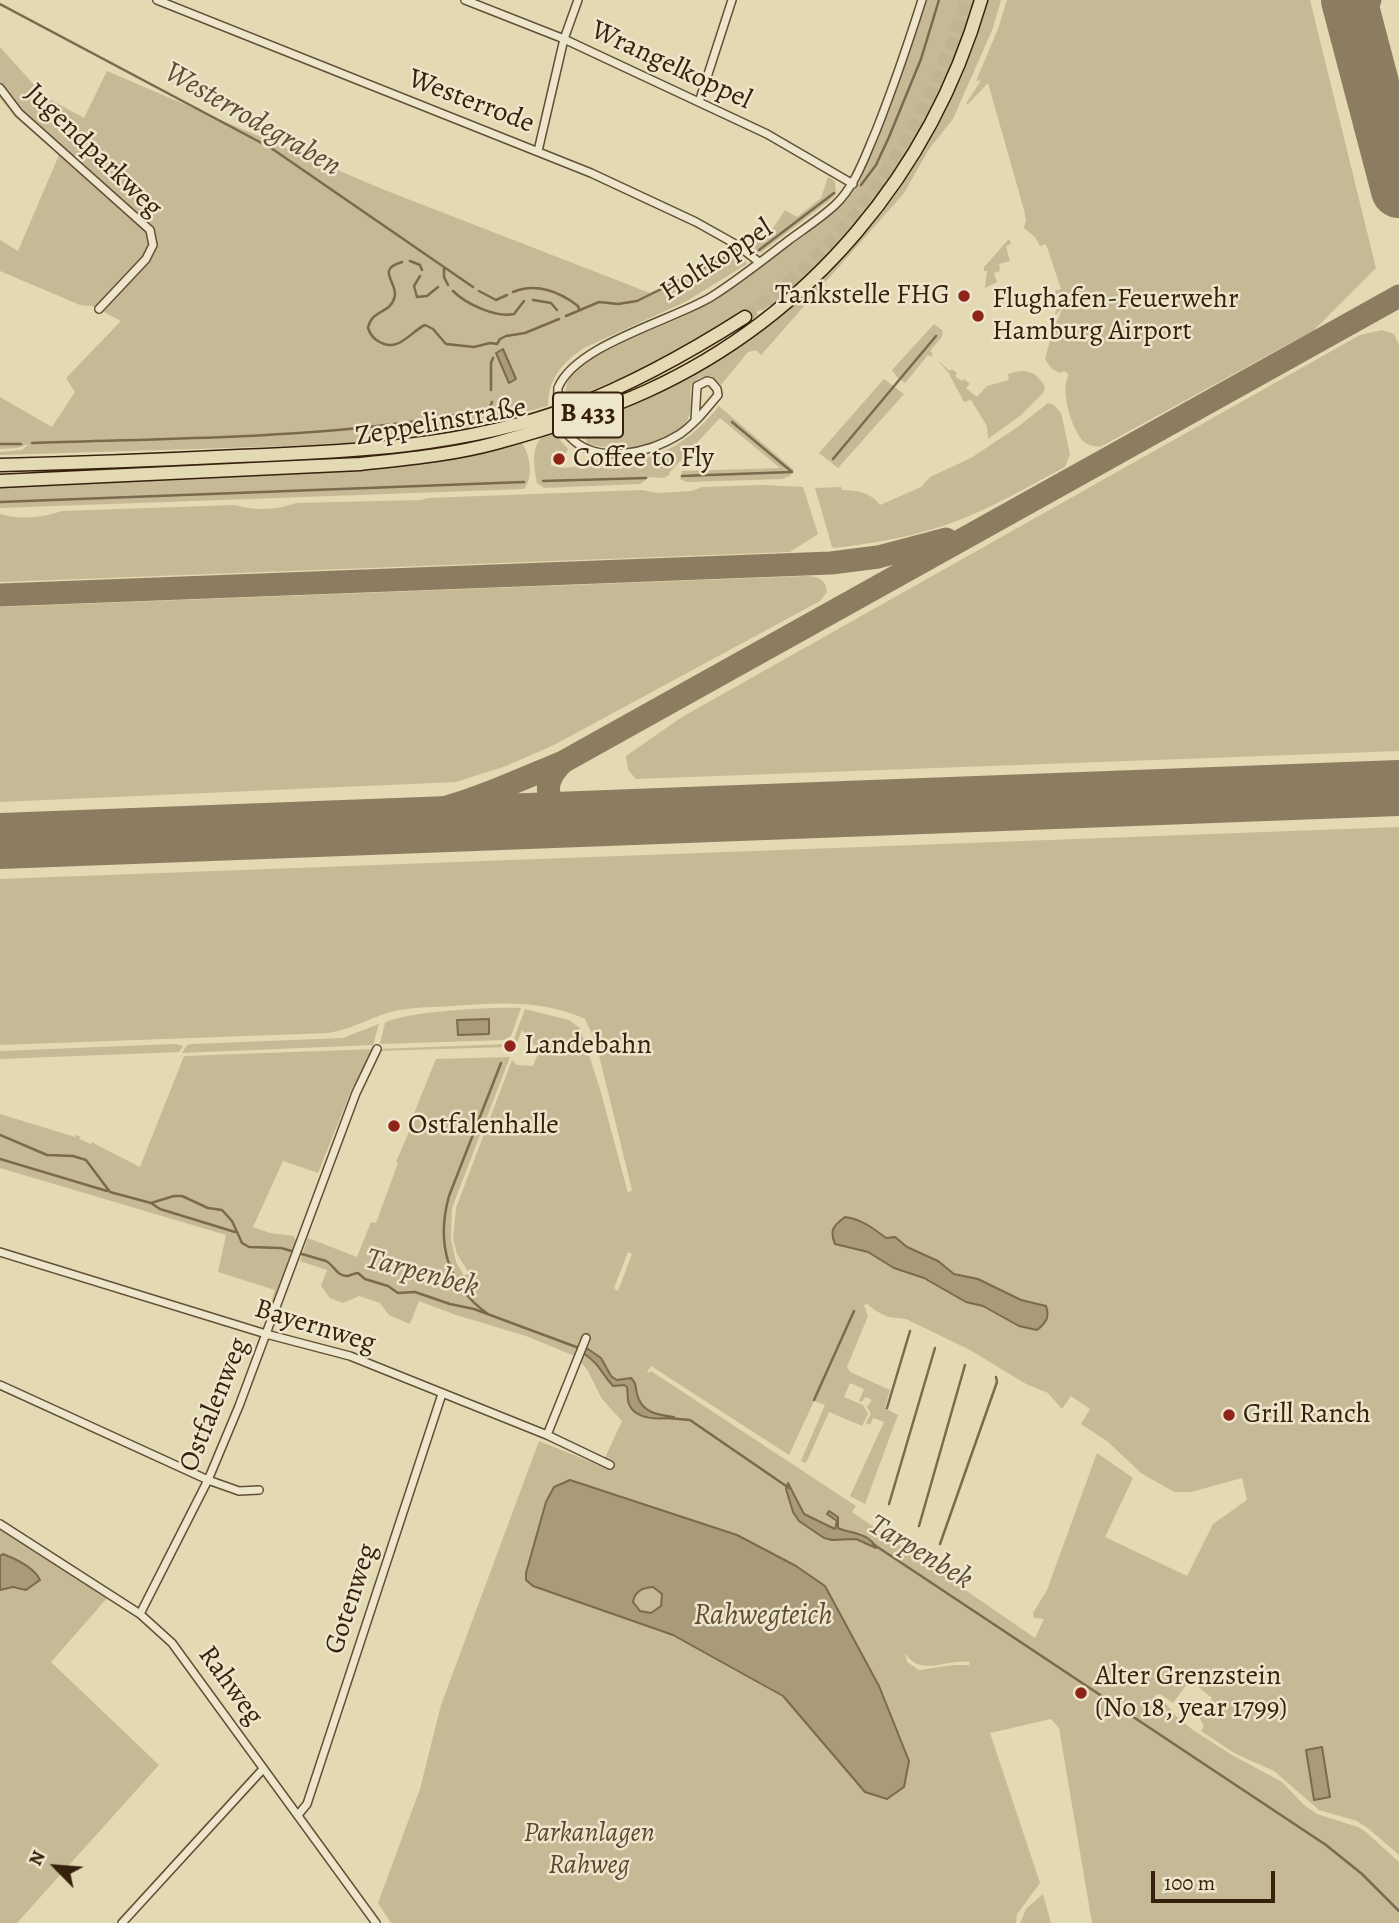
<!DOCTYPE html>
<html>
<head>
<meta charset="utf-8">
<style>
  body { margin:0 }
  #map { position:relative; width:1399px; height:1923px; overflow:hidden; background:#e3d9b2; font-family:Alegreya,serif }
  canvas { display:block }
  .north { position:absolute; left:21px; top:1832px; width:70px; height:70px; -webkit-text-stroke:5px #ede6cd; paint-order:stroke; rotate:295deg; font-size:19px; font-weight:700; line-height:28px; text-align:center; color:#37210d }
  .north::after { content:''; display:block; margin:auto; width:24px; height:32px; background:#37210d; clip-path:polygon(50% 0,100% 100%,50% 72%,0 100%) }
  .scale { position:absolute; left:1151px; top:1871px; width:124px; height:32px; box-sizing:border-box; border:4px solid #37210d; border-top:0; padding-left:9px; font-size:21px; line-height:24px; white-space:nowrap; color:#37210d; -webkit-text-stroke:5px #ede6cd; paint-order:stroke }
</style>
</head>
<body>
<div id="map">
<canvas width="1399" height="1923"></canvas>
<div class="north">N</div>
<div class="scale">100 m</div>
</div>
<script>
const ctx = document.querySelector('canvas').getContext('2d');
ctx.lineJoin = 'round';
function fillPath(path, color) { ctx.fillStyle = color; ctx.fill(path, 'evenodd'); }
function strokePath(path, color, width, dash) { ctx.strokeStyle = color; ctx.lineWidth = width; ctx.lineCap = dash ? 'butt' : 'round'; ctx.setLineDash(dash || []); ctx.stroke(path); }
function label(font, color, halo, rows, align = 'center') {
  ctx.font = font + ' Alegreya,serif'; ctx.lineWidth = 5; ctx.setLineDash([]); ctx.textBaseline = 'middle'; ctx.strokeStyle = halo; ctx.fillStyle = color; for (const [text, x, y, turn = 0] of rows) {
    ctx.save(); ctx.translate(x, y); ctx.rotate((+turn || 0) * Math.PI / 180); ctx.textAlign = isNaN(turn) ? turn : align; if (halo) ctx.strokeText(text, 0, 0); ctx.fillText(text, 0, 0); ctx.restore();
  }
}
fillPath(new Path2D(`
  M927,0H976L949,77L901,167L826,261L779,301L749,316L716,327L662,360L624,377L565,401C566,386 566,378 580,366C612,340 656,331 692,312C734,291 770,260 807,232C812,222 819,221 827,216C839,210 850,197 857,185C866,170 871,152 878,136C896,91 911,46 927,0Z
  M985,0H1001L993,28L953,119L929,149L904,193L761,355L756,350L748,352L721,385L712,377C702,375 696,378 691,386C689,397 693,409 688,419C673,447 613,453 586,443L587,441L570,426L737,346L899,185Z
  M1007,0H1310L1376,268L1314,330L1100,447C1095,446 1089,446 1084,442C1072,431 1059,389 1069,375L1065,371L1060,373L1052,369L1045,359L1053,329L1063,308L1055,315L1058,301L1055,291L1061,289L1046,244L1040,246L1035,237L1024,228L1026,220L1024,210L988,83L968,104H966L981,80L976,81L998,29Z
  M0,47L44,96L84,118L107,71L382,189L650,293L734,251L743,257L747,264L685,302L584,348C562,363 548,379 548,406L467,427L374,441L321,445L0,455V452L22,450L29,444L17,448L0,449V397L52,427L75,392L66,378L121,321L92,306L80,305L0,271V240L18,251L59,155L15,117L0,98Z
  M828,177L835,181L836,194L829,201L760,253L752,249L756,242L765,240L785,210L797,217L821,198Z
  M1009,239L1011,244L1006,246L1010,261L999,264L1000,271L994,273L997,282L985,288L987,271H984V267Z
  M934,324L943,331L942,337L930,351L933,354L931,357L928,355L905,383L897,377L892,370Z
  M1382,330L1394,334L1399,345V751L636,779L628,770L626,756L682,717L1360,335Z
  M937,360L950,371L952,369L957,373L955,376L962,381L964,379L970,384L966,388L977,397L987,386L1009,380L1008,374C1024,368 1036,370 1045,387L1044,392L1020,416L988,439L987,426L971,400L964,402L948,372Z
  M884,379L904,394L838,468L819,453Z
  M1048,403L1054,405L1061,413L1070,454L1065,467C1036,482 1008,499 978,512C933,533 884,542 835,548L832,547L815,488L841,487L842,490C856,490 872,493 880,505L921,487L930,477L971,458L1019,426Z
  M719,406L794,470L790,476L782,479L687,482L680,479L682,471L780,468L720,418L669,473L670,474L664,478L649,477L640,484L544,488L537,483C533,463 530,438 552,431L568,449L566,453H552L551,465C565,471 576,465 591,464L593,460C647,468 686,447 719,406Z
  M522,443C530,455 534,477 524,489L0,508V485L331,472C395,467 459,457 522,443Z
  M762,485L803,487L818,534L790,552L0,582V514C20,520 42,518 62,511L235,505C254,511 278,510 296,503L421,500L427,498L642,490L657,493L691,491L703,487Z
  M808,576C820,577 826,580 827,592L820,601L554,745L506,766L456,782L0,802V607Z
  M1399,827V1855L1369,1829L1357,1821L1319,1810L1274,1771L1234,1753L1201,1731L1204,1726L1200,1719L1212,1698L1190,1680L1173,1703L1160,1694L1154,1696L1166,1704L1177,1717L1193,1730L1232,1755L1282,1782L1304,1805L1317,1814L1358,1827L1366,1832L1399,1862V1923H1092L1059,1728L1051,1719L990,1733L1040,1883L1017,1914L1016,1923H391L378,1903L420,1789L441,1705L539,1441L611,1470L614,1463L605,1458L622,1421L602,1399L588,1371L577,1357L526,1336L456,1315L419,1301L410,1324L389,1315L380,1303L359,1296L343,1303L330,1298L321,1286L327,1270L300,1261L308,1238L357,1257L371,1222L376,1223L398,1163L396,1162L415,1118L413,1116L436,1059L510,1057L452,1208L451,1239L456,1262L464,1276L469,1273L457,1254L453,1239L456,1208L512,1060L517,1065L533,1066L539,1051L522,1030L517,1043L512,1044L525,1009L569,1020L580,1028L600,1089L628,1193L632,1190L596,1043L585,1019C541,999 500,1003 453,1006C435,1007 417,1007 399,1010C373,1015 355,1029 328,1033L0,1045V879ZM870,1226L886,1238L895,1237L907,1247L938,1261L954,1274L978,1279L1021,1300L1046,1306C1050,1317 1046,1323 1037,1330L1019,1326L983,1306L966,1302L924,1278L894,1268L868,1252L835,1244ZM628,1252L632,1254L618,1291L614,1288ZM867,1304L876,1311L888,1317L906,1319L970,1350L1026,1384L1048,1393L1062,1409L1071,1396L1090,1409L1081,1424L1107,1441L1141,1473L1174,1492H1191L1242,1478L1247,1500L1213,1524L1187,1576L1105,1537L1133,1478L1097,1453L1047,1590L1033,1613L1034,1618L1044,1619L1035,1638L852,1512L856,1506L651,1371L649,1373L647,1372L651,1366L789,1455L814,1401L825,1405L801,1461L806,1463L829,1412L862,1426L868,1414L863,1405L844,1397L850,1383L864,1389L859,1401L862,1402L865,1397L872,1400L867,1407L871,1414L866,1423L870,1425L873,1418L884,1422L850,1496L865,1504L898,1415L885,1408L890,1390L850,1372L847,1367L868,1316L864,1305ZM570,1480L737,1535L796,1566L825,1586L879,1686L909,1761L865,1792L783,1697L673,1635L609,1612L526,1573L546,1502ZM905,1653C921,1678 946,1658 970,1662L969,1665H953L919,1670L907,1662Z
  M521,1008L511,1036L505,1040L380,1044L385,1023C406,1011 495,1007 521,1008Z
  M379,1024L373,1045L182,1053L187,1045L192,1044L343,1038Z
  M175,1044L183,1046L179,1052L0,1059V1051Z
  M508,1044V1047L377,1051L378,1049Z
  M375,1049L355,1087L353,1086L318,1173L283,1161L253,1227L270,1233L294,1236L296,1241L269,1319L266,1318L275,1290L218,1272L226,1235L0,1168V1114L75,1137L76,1135L81,1137L79,1139L91,1144L92,1142L95,1144L140,1167L184,1056Z
  M0,1528L60,1568L109,1596L51,1662L159,1765L17,1923H0V1590L13,1587L26,1590L34,1571L8,1556H0Z
  M653,1587L662,1594L661,1606L651,1613L639,1611L633,1602C635,1590 642,1588 653,1587Z
  M1043,1894L1051,1923H1020L1026,1909Z`), '#c6ba96');
const water = new Path2D(`
  M503,349L516,379L509,383L496,353Z
  M489,1019V1034L458,1035L457,1020Z
  M845,1217C861,1219 873,1228 886,1238L895,1237L907,1247L938,1261L954,1274L978,1279L1021,1300L1046,1306C1050,1317 1046,1323 1037,1330L1019,1326L983,1306L966,1302L924,1278L894,1268L868,1252L835,1244C829,1230 834,1225 845,1217Z
  M585,1347L601,1358L611,1376L617,1380L631,1378C637,1384 635,1386 637,1394C641,1412 657,1415 674,1417C660,1420 635,1420 629,1404C627,1399 628,1393 627,1387L624,1385L613,1386C600,1372 601,1365 583,1353Z
  M570,1480L737,1535L796,1566L825,1586L879,1686L909,1761L904,1787L887,1799L865,1792L783,1696L673,1635L533,1586L526,1580V1573L546,1502L554,1487ZM653,1587L662,1594L661,1606L651,1613L640,1611L633,1602C635,1591 642,1588 653,1587Z
  M788,1483L804,1514L835,1529L837,1521L827,1514L829,1511L838,1517V1528C852,1534 870,1533 876,1548L856,1539L832,1540L824,1538L799,1521L793,1512L786,1489Z
  M3,1554C16,1559 34,1567 40,1580L26,1590L13,1587L0,1590V1556Z
  M1322,1747L1330,1797L1314,1800L1306,1750Z`);
fillPath(water, '#a99a7a');
strokePath(water, '#7b6a4e', 2);
strokePath(new Path2D(`
  M0,4L271,148L473,287
  M861,185L876,165L889,137L921,59L939,0
  M759,250L834,193
  M410,261L420,265L422,270
  M402,262C374,270 400,283 394,299C389,314 372,309 368,328C370,334 373,338 378,341C398,354 410,332 425,325L433,329L446,344L474,347L490,343L497,344L500,339L506,336L525,333L559,319
  M444,268V277L448,285
  M420,276L414,286L417,297L427,296L438,287
  M453,291C466,304 496,318 514,314L524,301
  M479,291L496,300L507,295
  M513,292C536,282 560,292 578,306L579,309
  M533,300L551,303L557,310
  M566,316L599,302L618,304L637,301L734,253
  M491,390V363L493,358
  M732,422L792,472
  M32,443C184,438 339,439 489,409L492,402
  M0,444H21
  M833,459L936,336
  M682,476L792,472
  M543,481L646,478
  M0,502L524,482
  M0,1135L47,1155L73,1156L86,1160L110,1192L151,1203L174,1196H182L208,1208L222,1210L232,1221L242,1243L249,1247L281,1248L326,1261C334,1265 337,1277 348,1276C351,1275 355,1273 358,1273L365,1279L388,1286L398,1293L415,1292L450,1304L474,1309L579,1348
  M0,1159L107,1191
  M151,1203L160,1209L235,1232
  M488,1314C447,1285 436,1243 449,1196L501,1063
  M814,1400L854,1311
  M887,1408L910,1331
  M667,1418L690,1420L789,1488
  M889,1504L935,1348
  M919,1526L965,1365
  M873,1544L1326,1845L1362,1874L1399,1911
  M940,1544L997,1382L996,1377`), '#7b6a4e', 2.5);
strokePath(new Path2D(`
  M1359,37L1361,15L1370,0
  M1394,171V158L1399,143
  M0,595L831,563L878,557L946,539
  M563,762C538,786 547,808 577,819
  M306,829C351,824 396,820 440,809C483,797 522,779 563,762L1399,296`), '#8d7d60', 23);
strokePath(new Path2D(`
  M1349,0L1399,190
  M0,841L1399,788`), '#8d7d60', 56);
strokePath(new Path2D(`
  M745,317C770,297 795,278 818,255C885,190 940,90 966,0`), '#c1b491', 12, [12, 6]);
const street = new Path2D(`
  M157,0L591,173L696,222L737,245L759,262
  M465,0L564,39L767,134L853,184
  M0,88L19,113L150,230L153,245L146,259L99,309
  M699,102L732,0
  M538,151L564,39L578,0
  M558,388C575,345 671,321 711,297C738,280 763,260 789,240C804,229 821,218 835,205C856,185 865,156 876,131C893,88 908,44 922,0
  M569,436C596,466 650,453 680,434C695,424 706,409 718,395L717,389L711,382L707,381L697,386L695,421
  M0,1252L266,1334L350,1356L547,1435L610,1465
  M0,1385L208,1480L239,1491L259,1490
  M547,1435L586,1338
  M0,1524L140,1614L172,1643L376,1923
  M140,1614L208,1480L239,1406L356,1093L377,1049
  M298,1815L307,1804L442,1394
  M122,1923L263,1769`);
const highway = new Path2D(`
  M0,465C79,463 159,460 238,456C349,452 466,447 572,407C633,384 690,352 745,317
  M0,481L360,464C405,459 452,455 496,443C547,429 599,413 647,391C811,316 931,172 981,0`);
strokePath(street, '#624f36', 10);
strokePath(highway, '#37210d', 15);
strokePath(street, '#ede6cd', 7);
strokePath(highway, '#e3d9b2', 12);
const streetBridge = new Path2D(`
  M558,388L557,414L569,436`);
strokePath(streetBridge, '#624f36', 10, []);
strokePath(streetBridge, '#ede6cd', 7);
for (const [x, y, r, color] of [
  [964,296,7,"#8f2418"],
  [978,316,7,"#8f2418"],
  [559,459,7,"#8f2418"],
  [510,1046,7,"#8f2418"],
  [394,1126,7,"#8f2418"],
  [1229,1415,7,"#8f2418"],
  [1081,1693,7,"#8f2418"]
]) { const dot = new Path2D(); dot.arc(x, y, r, 0, 2 * Math.PI); ctx.fillStyle = color; ctx.fill(dot); strokePath(dot, '#ede6cd', 2.5); }
for (const [x, y, w] of [
  [588,415,70]
]) { const box = new Path2D(); box.roundRect(x - w / 2, y - 22.5, w, 45, 5); ctx.fillStyle = '#ede6cd'; ctx.fill(box); strokePath(box, '#37210d', 2); }
label('bold 26px', '#37210d', null, [
  ["B 433",588,415]
]);
label('28px', '#37210d', '#ede6cd', [
  ["Wrangelkoppel",671,66,25],
  ["Westerrode",471,102,21],
  ["Jugendparkweg",93,151,44],
  ["Holtkoppel",717,261,-33],
  ["Zeppelinstraße",441,423,-10],
  ["Bayernweg",315,1327,17],
  ["Ostfalenweg",215,1405,-68],
  ["Gotenweg",352,1599,-72],
  ["Rahweg",230,1686,54]
]);
label('28px', '#37210d', '#ede6cd', [
  ["Tankstelle FHG",950,296,"right"],
  ["Flughafen-Feuerwehr",992,300],
  ["Hamburg Airport",992,332],
  ["Coffee to Fly",573,459],
  ["Landebahn",524,1046],
  ["Ostfalenhalle",408,1126],
  ["Grill Ranch",1243,1415],
  ["Alter Grenzstein",1095,1677],
  ["(No 18, year 1799)",1095,1709]
], 'left');
label('italic 28px', '#5b472f', '#ede6cd', [
  ["Parkanlagen",589,1834],
  ["Rahweg",589,1866]
]);
label('italic 30px', '#5f4b33', '#ede6cd', [
  ["Westerrodegraben",252,120,30],
  ["Tarpenbek",422,1274,15],
  ["Tarpenbek",920,1553,31],
  ["Rahwegteich",763,1617]
]);
</script>
</body>
</html>
